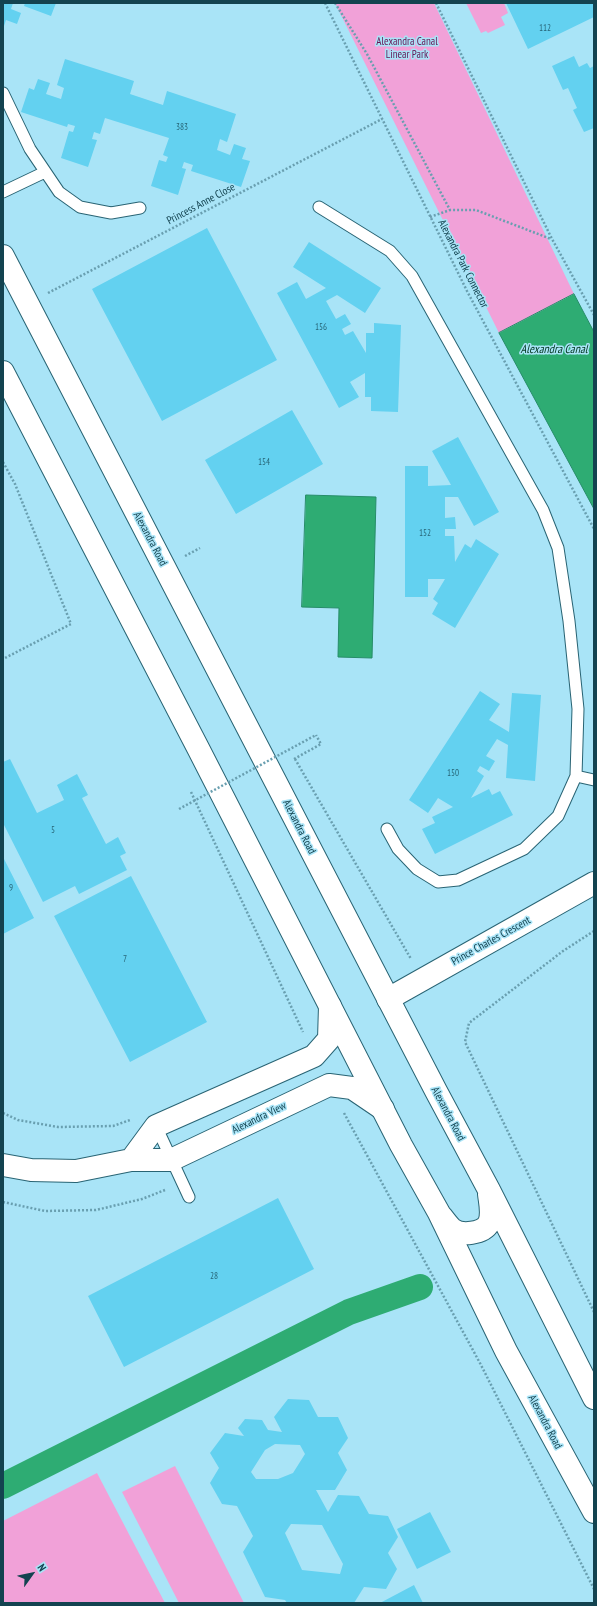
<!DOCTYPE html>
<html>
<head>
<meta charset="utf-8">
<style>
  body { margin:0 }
  #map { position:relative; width:597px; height:1606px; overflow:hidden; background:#a9e4f7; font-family:"PT Sans Narrow",sans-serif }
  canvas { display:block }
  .frame { position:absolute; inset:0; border:4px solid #134350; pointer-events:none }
  .north { position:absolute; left:12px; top:1554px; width:40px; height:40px; -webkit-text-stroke:3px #a9e4f7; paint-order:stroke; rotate:57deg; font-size:11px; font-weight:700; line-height:16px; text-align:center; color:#134350 }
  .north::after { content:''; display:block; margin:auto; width:14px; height:18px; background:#134350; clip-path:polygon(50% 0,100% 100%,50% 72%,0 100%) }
</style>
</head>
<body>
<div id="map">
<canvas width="597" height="1606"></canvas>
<div class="frame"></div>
<div class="north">N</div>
</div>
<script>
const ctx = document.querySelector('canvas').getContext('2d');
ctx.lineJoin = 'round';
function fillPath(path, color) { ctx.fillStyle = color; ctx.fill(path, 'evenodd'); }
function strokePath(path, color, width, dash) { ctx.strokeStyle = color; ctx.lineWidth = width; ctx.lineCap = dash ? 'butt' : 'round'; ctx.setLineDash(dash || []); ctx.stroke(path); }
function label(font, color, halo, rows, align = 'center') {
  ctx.font = font + ' "PT Sans Narrow",sans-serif'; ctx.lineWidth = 3; ctx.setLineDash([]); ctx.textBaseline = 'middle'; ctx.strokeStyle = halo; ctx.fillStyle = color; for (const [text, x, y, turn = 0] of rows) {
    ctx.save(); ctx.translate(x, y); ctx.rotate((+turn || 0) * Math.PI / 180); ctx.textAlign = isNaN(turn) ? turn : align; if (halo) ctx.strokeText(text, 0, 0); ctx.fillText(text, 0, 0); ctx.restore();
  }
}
fillPath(new Path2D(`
  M335,3H434L574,294L499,333Z
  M466,3H504L508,13L501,17L505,25L488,33L486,31L481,33Z
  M175,1466L244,1603H179L122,1492Z
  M97,1473L165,1603H3V1521Z`), '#f1a1d8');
const water = new Path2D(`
  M574,294L594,332V509L499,333Z
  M306,495L376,497L372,658L338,657L339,608L302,607Z`);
fillPath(water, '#2eac73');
strokePath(water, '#268c68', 1);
strokePath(new Path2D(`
  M3,1486L349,1312L420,1287`), '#2eac73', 26);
fillPath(new Path2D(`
  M3,3H13L11,9L21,13L17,24L6,20L3,29Z
  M25,3H56L51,16L24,6Z
  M506,3H594V17L528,49Z
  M574,56L579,67L587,63L590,68L594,66V128L584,132L573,110L577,108L568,88L563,90L552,66Z
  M65,59L134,81L130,94L163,105L167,91L236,114L227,142L220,139L217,150L230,155L234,144L246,148L242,159L250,161L241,187L191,171L193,165L184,162L182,168L186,169L178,195L151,186L159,160L166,162L168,157L163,155L169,138L105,118L100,134L94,132L92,139L97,140L88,167L61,158L69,131L73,132L75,126L68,124L67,127L21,112L29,88L34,90L38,79L50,83L46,94L61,99L64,88L57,85Z
  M207,228L277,360L162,421L92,289Z
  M309,242L381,288L365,313L337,295L326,301L336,319L345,314L351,324L342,329L345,335L353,331L366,353V333H374V323L401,325L398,412L371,411V397H365V373L350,382L359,397L339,408L277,293L297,282L306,299L326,288L293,267Z
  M292,410L323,464L236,514L205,460Z
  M458,437L499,512L474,526L458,497H445V518L455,517L456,529H445V536H454L455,562L465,544L471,548L476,539L499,554L455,628L432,614L438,603L433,599L445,579H428V597H405V466H428V486L451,485L432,451Z
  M480,691L500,704L489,720L509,732L512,693L541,695L535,781L506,778L508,745L497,739L486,756L495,761L489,771L480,766L477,771L484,776L471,798L489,789L492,795L500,791L513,815L435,854L422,829L435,823L432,817L453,807L438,798L428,813L409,800Z
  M10,759L37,813L64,800L57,785L77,774L88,795L82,798L106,844L118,837L126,853L120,856L127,870L79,894L75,886L43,902L3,823V762Z
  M3,857L34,918L3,934Z
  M131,876L207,1022L130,1062L54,916Z
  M278,1198L314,1269L124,1367L88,1296Z
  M288,1399L309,1400L318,1417H338L348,1438L338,1453L347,1470L335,1490H316L328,1512L338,1495L359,1496L369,1514L388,1516L398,1537L388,1553L397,1569L386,1589L364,1587L354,1603H287L285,1600L265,1597L243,1552L253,1536L237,1506L222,1504L210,1483L219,1468L210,1453L225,1433L244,1436L238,1428L245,1419L262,1420L268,1430L282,1432L274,1417ZM275,1444L300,1445L305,1454L293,1473L278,1479H256L251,1472L265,1450ZM291,1524L322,1525L343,1564L340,1574L302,1570L285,1533Z
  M430,1512L451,1552L417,1569L397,1529Z
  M414,1585L423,1603H380Z`), '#63d1f0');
const service = new Path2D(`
  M3,93L30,149L59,192L80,207L111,213L140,208
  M3,192L45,172
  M319,207L390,251L412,276L543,510L558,548L569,621L578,709L576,776L558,816L524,849L458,880L438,882L417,869L398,849L387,829
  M576,776L594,780
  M156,1126L189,1197`);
const minor = new Path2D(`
  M388,999L594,883
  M131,1160L156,1126L314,1056L329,1039L330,1006
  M3,1165L31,1170L76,1171L131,1160H171L329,1085L352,1088L383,1109`);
const primary = new Path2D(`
  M3,256L436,1091L489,1190L594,1398
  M3,372L199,750L401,1145L439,1213L506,1351L594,1512
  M442,1217C445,1221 449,1226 452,1229C461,1236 483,1234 489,1223C493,1214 490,1203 489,1194`);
strokePath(service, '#296474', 13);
strokePath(minor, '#296474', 24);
strokePath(primary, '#296474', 24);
strokePath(new Path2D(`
  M325,3L467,291L594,529
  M335,3L367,54L450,210H476L551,239
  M436,3L552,239L594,315
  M430,217L450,210
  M48,293L382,119
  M3,462L15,484L71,624L3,659
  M185,556L200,548
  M294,759L321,744L316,735
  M295,759L411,959
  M191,792L303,1032
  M594,931L563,951L469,1023L465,1042L594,1312
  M3,1113L18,1120L58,1127L113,1126L130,1120
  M344,1113L481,1365L594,1589
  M3,1202L45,1211L96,1210L142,1199L165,1190`), '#699fb0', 2.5, [2, 2]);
strokePath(service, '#fff', 11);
strokePath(minor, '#fff', 22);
strokePath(primary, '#fff', 22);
strokePath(new Path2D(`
  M179,809L316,735`), '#699fb0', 2.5, [2, 2]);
label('9px', '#276678', null, [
  ["112",545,28],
  ["383",182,127],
  ["156",321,327],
  ["154",264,462],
  ["152",425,533],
  ["150",453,773],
  ["5",53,830],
  ["9",11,888],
  ["7",125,959],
  ["28",214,1276]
]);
label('11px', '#661453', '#a9e4f7', [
  ["Alexandra Canal",407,42],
  ["Linear Park",407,55]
]);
label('11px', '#134350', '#a9e4f7', [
  ["Princess Anne Close",201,204,-28],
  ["Alexandra Park Connector",463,264,63],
  ["Alexandra Road",150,539,62],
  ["Alexandra Road",299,827,63],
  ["Prince Charles Crescent",491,941,-29],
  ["Alexandra Road",448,1114,62],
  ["Alexandra View",259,1118,-26],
  ["Alexandra Road",545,1422,62]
]);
label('italic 12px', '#043922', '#a9e4f7', [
  ["Alexandra Canal",554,350]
]);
</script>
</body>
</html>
